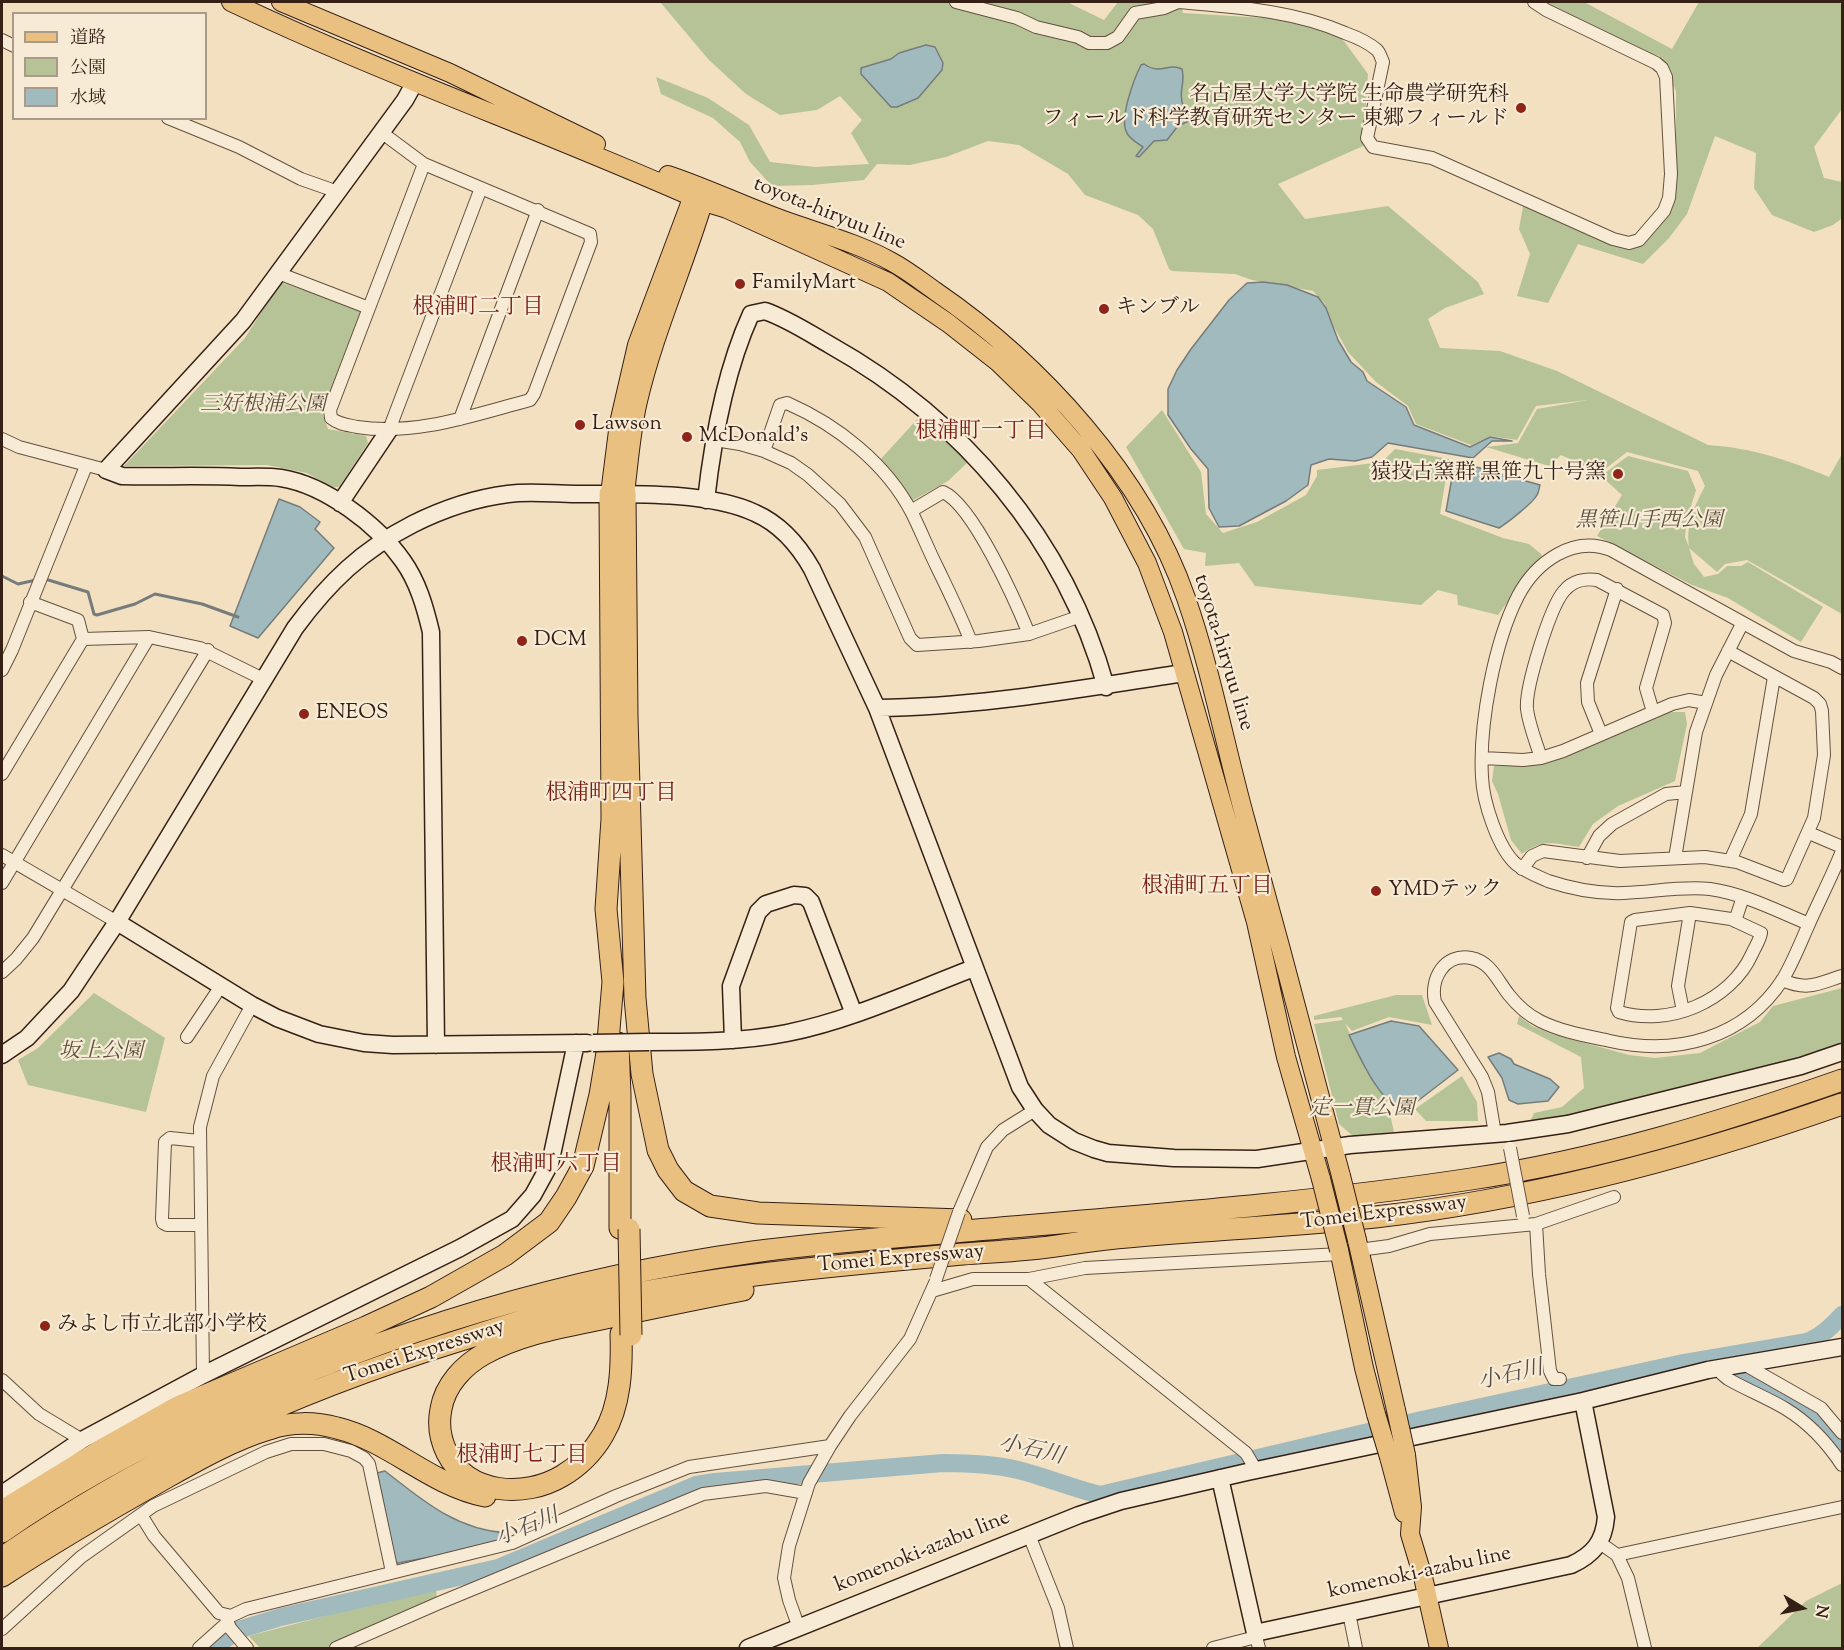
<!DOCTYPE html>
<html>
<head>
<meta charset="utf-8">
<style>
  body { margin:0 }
  #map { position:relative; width:1844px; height:1650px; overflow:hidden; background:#f2e0c0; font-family:"Sorts Mill Goudy","Noto Serif JP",serif }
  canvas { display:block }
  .frame { position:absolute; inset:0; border:3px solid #362016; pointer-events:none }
  .legend { position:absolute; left:12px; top:12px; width:195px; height:108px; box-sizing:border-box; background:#f7ebd6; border:2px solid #aa9a89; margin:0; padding:8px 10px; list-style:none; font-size:18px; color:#362016 }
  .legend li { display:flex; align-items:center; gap:12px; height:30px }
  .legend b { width:30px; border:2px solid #aa9a89 }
  .north { position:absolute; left:1772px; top:1578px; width:60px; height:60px; -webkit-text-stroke:4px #f7ebd6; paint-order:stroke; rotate:100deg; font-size:16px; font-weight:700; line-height:24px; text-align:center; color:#362016 }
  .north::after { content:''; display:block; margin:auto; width:21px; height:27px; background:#362016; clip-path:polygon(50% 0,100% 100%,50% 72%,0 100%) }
</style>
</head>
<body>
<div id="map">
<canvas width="1844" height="1650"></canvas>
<div class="frame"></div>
<ul class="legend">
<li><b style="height:8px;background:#e9c080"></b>道路</li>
<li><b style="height:16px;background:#b5c397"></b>公園</li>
<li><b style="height:16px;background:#a1babe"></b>水域</li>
</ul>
<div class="north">N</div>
</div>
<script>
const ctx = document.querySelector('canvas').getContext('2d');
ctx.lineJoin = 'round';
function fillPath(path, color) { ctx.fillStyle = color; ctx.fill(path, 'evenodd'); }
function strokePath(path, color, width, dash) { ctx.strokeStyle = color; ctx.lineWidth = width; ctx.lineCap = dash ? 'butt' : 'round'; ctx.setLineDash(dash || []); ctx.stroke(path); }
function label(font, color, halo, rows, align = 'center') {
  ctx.font = font + ' "Sorts Mill Goudy","Noto Serif JP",serif'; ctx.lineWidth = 4.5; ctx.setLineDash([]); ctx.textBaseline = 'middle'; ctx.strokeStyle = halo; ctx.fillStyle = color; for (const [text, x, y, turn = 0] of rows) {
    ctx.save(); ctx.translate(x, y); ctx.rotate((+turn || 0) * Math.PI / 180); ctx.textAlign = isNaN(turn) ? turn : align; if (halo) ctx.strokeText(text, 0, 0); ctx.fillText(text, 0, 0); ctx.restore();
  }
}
fillPath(new Path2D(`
  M660,2H1067L1104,20L1118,2H1181L1183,13L1330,22L1368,74L1363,146L1278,184L1305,219L1388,206L1478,282L1484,294L1445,308L1428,319L1440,348L1500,351L1557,371L1708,445C1753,448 1788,460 1829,477L1842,454V614L1747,560L1725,564L1717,572L1689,548L1694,564L1704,577L1718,574L1727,566H1741L1748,562L1823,607L1801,642L1728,598L1692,585L1597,536L1622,495L1601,476L1628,456L1688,471L1696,490L1687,519L1685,537L1689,547C1686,521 1694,508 1705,486L1698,471L1627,452L1600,473L1561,455L1549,466L1486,447L1518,443L1537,409L1588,400L1536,406L1517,440L1490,436L1471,445L1416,424L1408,406L1376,382L1348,352L1334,327L1325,304L1313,291L1252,280L1235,274L1172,271L1169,269L1153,229L1138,215L1085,195L1068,174L1019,145L988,141L946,157L910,165L877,164L864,180L812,185L772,186L750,162L740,142L713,118L661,94L656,77L708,98L749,125L770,162L815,167L869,164L851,133L862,120L840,96L817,110L780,115L746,94L709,60Z
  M1531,2H1584L1672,49L1699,2H1838L1842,5V109L1814,147L1824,178L1842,182V218L1833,225L1814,232L1772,215L1754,188L1756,153L1715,136L1687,214L1669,238L1643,264L1578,244L1548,303L1517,296L1530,254L1519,229L1524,201L1627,245L1659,227L1669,214L1676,196V91L1659,56L1618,43Z
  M280,282L363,310L322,412L328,429L366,436L368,443L339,487H331L307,473L267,465L124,466L245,338Z
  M1162,410L1201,472L1206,514L1223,533L1257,522L1306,495L1317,476V470L1382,462L1395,449L1449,459L1440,514L1503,538L1529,544L1542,555L1498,615L1458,605L1457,595L1438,590L1421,605L1255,586L1239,563L1205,566L1206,553L1184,549L1126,447Z
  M922,414L970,460L948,481L910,502L878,462Z
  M1667,712H1685L1687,724L1675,781L1618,806L1593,824L1579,847C1555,844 1543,838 1522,854L1511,840L1498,794L1492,781L1494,766L1539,765Z
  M1842,988V1046L1800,1060L1528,1126L1534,1113L1562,1107L1584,1088L1581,1057L1517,1024L1519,1016L1532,1026L1552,1034L1629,1055L1655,1058L1700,1053L1760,1022L1773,1006Z
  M94,993L165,1038L146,1112L28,1085L18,1060L38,1048Z
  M1396,995H1422L1432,1025L1389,1017L1352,1031L1345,1023L1366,1071L1387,1101L1394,1132L1353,1136L1339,1124L1314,1024L1343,1020L1341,1017L1314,1020V1016Z
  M1462,1076L1477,1102L1478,1121H1426L1415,1109Z
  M1842,1583V1648H1757L1806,1601Z
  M436,1590L437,1600L329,1648H260L249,1636L352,1609Z`), '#b5c397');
const water = new Path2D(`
  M926,45L935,47L943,63L942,70L918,98L897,107H891L861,74V68L891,59L899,53Z
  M1144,64C1162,76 1167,62 1182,69C1186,84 1177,92 1184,108L1196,111L1193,119L1178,126L1167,140L1154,141L1139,157L1136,156L1143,147C1137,143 1128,138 1126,131C1120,116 1134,79 1141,65Z
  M1263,282L1287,285L1318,297L1326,308L1338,340L1351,362L1363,372L1367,381L1406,407L1414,425L1470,447L1490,437L1512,441H1492L1473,458L1388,443L1372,457L1355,461L1329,459L1311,465L1308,485L1286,501L1239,526L1219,527L1209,508L1208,469L1191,449L1168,415V389L1177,370L1191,349L1229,300L1247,283Z
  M1455,461L1540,485C1539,488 1539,492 1537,495C1533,503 1507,523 1499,528L1446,511Z
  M279,499L300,507L320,522L315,529L334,548L258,638L230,626Z
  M1391,1021L1419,1026L1458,1070L1402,1113C1375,1092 1364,1066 1349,1035Z
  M1499,1053L1511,1059L1514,1064L1550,1079L1559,1087L1548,1101L1518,1104L1509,1100L1502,1078L1488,1057Z
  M385,1471C423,1501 457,1530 507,1533L508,1537C474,1551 435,1556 398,1563L395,1562L377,1473Z`);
fillPath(water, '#a1babe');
strokePath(water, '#767c7b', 1.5);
strokePath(new Path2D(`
  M2,576L18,584L36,580
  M45,579L88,592L94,614L97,615L135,604L155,594L202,604L238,617`), '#767c7b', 3);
strokePath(new Path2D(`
  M1741,1379L1793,1404L1805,1412L1842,1452
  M213,1648L238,1630L281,1617L498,1568L696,1485L715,1482L943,1463C968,1463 993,1464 1018,1470C1046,1477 1072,1488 1100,1495L1390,1427L1683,1363L1806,1342C1820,1338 1832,1326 1842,1315`), '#a1babe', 18);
const street = new Path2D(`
  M956,2L1017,18L1036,27L1078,37L1089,43H1107L1118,37L1135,13L1164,8L1178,2C1234,7 1293,10 1345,33C1356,37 1368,42 1377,50C1380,53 1381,58 1383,62L1367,138L1373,147L1432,158L1613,239L1629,243L1639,240L1664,211L1669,198L1671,174L1666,77L1662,68L1656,63L1546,10L1534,2
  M2,40L14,46
  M168,118L239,147L301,179L338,192
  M381,132L424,164L590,234L591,242L534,394L530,400C473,415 416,436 357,427C348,425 338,424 331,418L330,410L424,164
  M278,273L369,308
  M460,419L538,210
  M389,430L481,188
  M2,439L19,447L106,470
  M715,440L740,444L764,451L791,463L808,475L840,504L865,537L910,638L917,645L979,641L1029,634L1081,616
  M764,451L780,405L787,403C837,425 886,463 912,513C921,531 928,549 937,567C949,592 961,616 971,642
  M911,511L943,492C973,505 1016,602 1029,634
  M30,602L78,620L83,639
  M2,670L12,650L86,466
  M1601,734L1588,702L1587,683L1617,589
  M1482,758L1523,760L1541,758L1563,751L1672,704L1689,700L1706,703
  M1541,758C1536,742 1529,725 1527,709C1525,688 1550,607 1564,591C1572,581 1585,578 1597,580L1663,615L1665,623L1646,688L1653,712
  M2,774L83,639L149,637L200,648L263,679
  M1809,833L1842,847
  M2,855L117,922
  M1587,858L1599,836L1612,824L1666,794L1686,792
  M1675,858L1696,732L1716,675L1742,624
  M1730,861L1751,814L1774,677
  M1522,869L1532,856L1543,851L1620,861L1705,857L1737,862L1784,880L1787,879L1814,818L1824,755L1822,711L1820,704L1814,698L1728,651
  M2,883L149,637
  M1690,913L1731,919L1761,933C1760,940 1755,947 1752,954C1730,1002 1668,1027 1619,1012L1617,1008L1631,922L1635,920Z
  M1735,921L1743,897
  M1809,924C1777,911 1745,894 1710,889C1682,886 1653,892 1624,893C1599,894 1572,889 1548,881C1537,876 1526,872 1516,864C1498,848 1483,802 1482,777C1479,725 1494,643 1518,596C1536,562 1573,535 1611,550L1794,651L1831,662L1842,668
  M2,972L16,959L33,938L208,650
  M1782,980C1808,991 1817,984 1842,976
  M1683,1011L1678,986L1690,913
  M187,1037L221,986
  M1495,1134L1488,1092L1482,1077L1435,1002C1430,979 1444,953 1471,958C1491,962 1497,980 1509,995C1517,1005 1528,1015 1540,1021C1562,1032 1587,1036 1610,1041C1676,1056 1744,1039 1783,979C1793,962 1800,944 1808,926C1819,901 1832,876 1842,851
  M199,1141L170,1138L165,1142L162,1219L163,1223L167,1225H199
  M959,1212L987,1147L1003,1130L1035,1110
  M1536,1224L1539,1274L1550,1371L1554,1379H1560
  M1359,1250L1389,1246L1430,1234L1536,1224L1614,1197
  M1029,1279L1246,1453L1256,1470
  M932,1291L973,1279H1029L1085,1268L1340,1254
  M1748,1363L1749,1367L1821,1408L1842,1433
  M1720,1368L1722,1374L1728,1379C1747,1390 1768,1398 1786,1409C1809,1423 1828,1444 1842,1465
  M203,1375L200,1127L213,1076L252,1005
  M2,1380L39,1414L82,1440
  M141,1515L154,1536L219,1613L231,1616L246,1609L512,1543L616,1496L689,1467L830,1446
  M1029,1535L1058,1608L1067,1648
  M1600,1543L1617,1555L1842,1507
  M1617,1555L1628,1578L1645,1648
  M1349,1613L1356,1648
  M226,1617L230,1628L247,1648
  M799,1628L789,1600L784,1578L789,1546L809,1483L830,1446L850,1416L910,1339L935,1283
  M2,1629L81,1557L153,1506L266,1452L291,1444H324L351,1451L364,1458L369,1464L392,1572
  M1255,1633L1259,1648
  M199,1648L227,1623
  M336,1648L439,1603L703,1494L766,1486L806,1493
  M1213,1648L1252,1638L1255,1633`);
const secondary = new Path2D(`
  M415,82L405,100L243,321L106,470L122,476C161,477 200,475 240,477C253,477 267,476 281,478C325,485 377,524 403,561C418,582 425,607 431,632L436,1045
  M706,500C713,438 725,371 751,314L765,311C788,319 809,333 830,345C962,419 1065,539 1106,687
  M340,503L389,430
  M877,708C981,707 1082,688 1185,673
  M117,922L252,1005L277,1018L319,1034L364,1043L393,1045L587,1043
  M733,1040L731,986L758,912L766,904L794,895L805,896L811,902L854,1014
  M649,1042C695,1042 742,1042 787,1033C852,1020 913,991 974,968
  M2,1055L27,1038L71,991L117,922L295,628C329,582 362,550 413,524C441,510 476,498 508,494C530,491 554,494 576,494C627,494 709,491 755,513C780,524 799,546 812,569L877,708L1020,1087L1035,1110L1049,1125L1074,1141L1094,1149L1108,1153L1174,1158L1257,1159L1350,1145L1507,1133L1568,1124L1801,1066L1842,1052
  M1220,1478L1255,1633C1360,1610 1465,1587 1571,1565C1593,1555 1604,1542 1606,1517L1583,1401
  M2,1494L82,1440L203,1375L460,1248L512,1219L533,1195L550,1164L576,1043
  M748,1648L1079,1515L1121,1501L1247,1472L1583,1401L1708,1370L1842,1347`);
const primary = new Path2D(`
  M231,2C385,75 547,132 704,202L727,209L888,282L948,323L999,363L1040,403L1081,450L1113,498L1147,563L1173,632L1256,922L1286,1057L1321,1179
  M281,2L450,73L596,144
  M668,175C707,188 744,206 783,220C819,233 858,243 892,262C907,270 921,281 935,291C1040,363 1144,476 1186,598C1211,670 1225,745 1245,818C1278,937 1310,1057 1341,1176
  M625,493C629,462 631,431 638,401C654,333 683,269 703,203
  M610,494L619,423L637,345L696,188
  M1357,1240L1396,1410
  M1339,1250L1364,1368L1376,1414
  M1406,1455L1412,1507L1410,1534L1423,1577L1439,1648
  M1389,1457L1404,1513`);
const highway = new Path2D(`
  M625,493L627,716L635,998L642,1074L658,1150L668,1170L684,1191L710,1206L758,1213L961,1220
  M618,1043L620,1095V1228
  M621,1334C622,1367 621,1405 603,1435C593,1452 579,1466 562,1476C525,1498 468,1495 447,1453C440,1439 438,1424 441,1409C445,1385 464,1365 484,1354C520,1334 562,1327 601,1319C648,1309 696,1299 743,1290
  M2,1511L100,1451L178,1407L366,1327L431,1297L505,1255L549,1222L566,1197L583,1166L600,1095L607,1053L613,982L606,909L612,819L610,494
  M2,1532C70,1484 144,1445 219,1410C389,1331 567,1278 753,1252C819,1243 887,1238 954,1232C1126,1217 1300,1205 1471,1179C1598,1160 1722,1122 1842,1080
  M2,1558C142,1460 298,1390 461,1340C507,1325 553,1311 600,1301C720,1275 841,1265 963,1254C989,1252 1014,1251 1040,1248C1062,1246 1084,1241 1107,1239C1196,1230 1286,1227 1375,1217C1535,1199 1691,1157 1842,1104
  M2,1576C54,1542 107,1511 162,1480C196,1461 232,1440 269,1429C290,1422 315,1422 337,1428C390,1441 430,1485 485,1496`);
strokePath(street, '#655040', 14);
strokePath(secondary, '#362016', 19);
strokePath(primary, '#362016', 20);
strokePath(highway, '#362016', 23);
strokePath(street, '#f7ebd6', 12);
strokePath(secondary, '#f7ebd6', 16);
strokePath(primary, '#e9c080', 18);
strokePath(highway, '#e9c080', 21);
const streetBridge = new Path2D(`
  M1510,1148L1523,1216
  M936,1279L959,1212`);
const secondaryBridge = new Path2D(`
  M593,1043L649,1042`);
const primaryBridge = new Path2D(`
  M1341,1176L1357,1240
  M1321,1179L1339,1250
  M1396,1410L1406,1455
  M1376,1414L1389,1457`);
const highwayBridge = new Path2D(`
  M629,1229L631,1335`);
strokePath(streetBridge, '#655040', 14, []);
strokePath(secondaryBridge, '#362016', 19, []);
strokePath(primaryBridge, '#362016', 20, []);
strokePath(highwayBridge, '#362016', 23, []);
strokePath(streetBridge, '#f7ebd6', 12);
strokePath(secondaryBridge, '#f7ebd6', 16);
strokePath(primaryBridge, '#e9c080', 18);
strokePath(highwayBridge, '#e9c080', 21);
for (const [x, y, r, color] of [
  [1521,108,6,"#8f2418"],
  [740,284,6,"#8f2418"],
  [1104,309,6,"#8f2418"],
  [580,425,6,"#8f2418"],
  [687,437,6,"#8f2418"],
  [1618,474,6,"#8f2418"],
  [522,641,6,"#8f2418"],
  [304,714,6,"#8f2418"],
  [1376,891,6,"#8f2418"],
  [45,1326,6,"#8f2418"]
]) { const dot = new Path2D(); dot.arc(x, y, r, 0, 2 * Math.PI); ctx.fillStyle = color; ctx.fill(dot); strokePath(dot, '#f7ebd6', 2); }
label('21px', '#362016', '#f7ebd6', [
  ["名古屋大学大学院 生命農学研究科",1509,96,"right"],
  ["フィールド科学教育研究センター 東郷フィールド",1509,120,"right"],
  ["FamilyMart",752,284],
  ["キンブル",1116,309],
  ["Lawson",592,425],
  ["McDonald's",699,437],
  ["猿投古窯群 黒笹九十号窯",1606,474,"right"],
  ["DCM",534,641],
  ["ENEOS",316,714],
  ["YMDテック",1388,891],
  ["みよし市立北部小学校",57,1326]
], 'left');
label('21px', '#362016', '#f7ebd6', [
  ["toyota-hiryuu line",829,215,22],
  ["toyota-hiryuu line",1222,653,73],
  ["Tomei Expressway",1384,1214,-7],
  ["Tomei Expressway",901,1260,-5],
  ["Tomei Expressway",425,1353,-18],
  ["komenoki-azabu line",923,1553,-22],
  ["komenoki-azabu line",1420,1574,-12]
]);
label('italic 21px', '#5c513d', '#f7ebd6', [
  ["三好根浦公園",263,406],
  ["黒笹山手西公園",1649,522],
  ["坂上公園",101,1053],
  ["定一貫公園",1362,1110]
]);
label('22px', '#7a1f14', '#f7ebd6', [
  ["根浦町二丁目",478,309],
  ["根浦町一丁目",981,433],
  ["根浦町四丁目",611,795],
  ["根浦町五丁目",1207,888],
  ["根浦町六丁目",556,1166],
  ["根浦町七丁目",522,1457]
]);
label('italic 22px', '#564e48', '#f7ebd6', [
  ["小石川",1511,1377,-13],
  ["小石川",1031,1452,13],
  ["小石川",528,1529,-22]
]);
</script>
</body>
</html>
